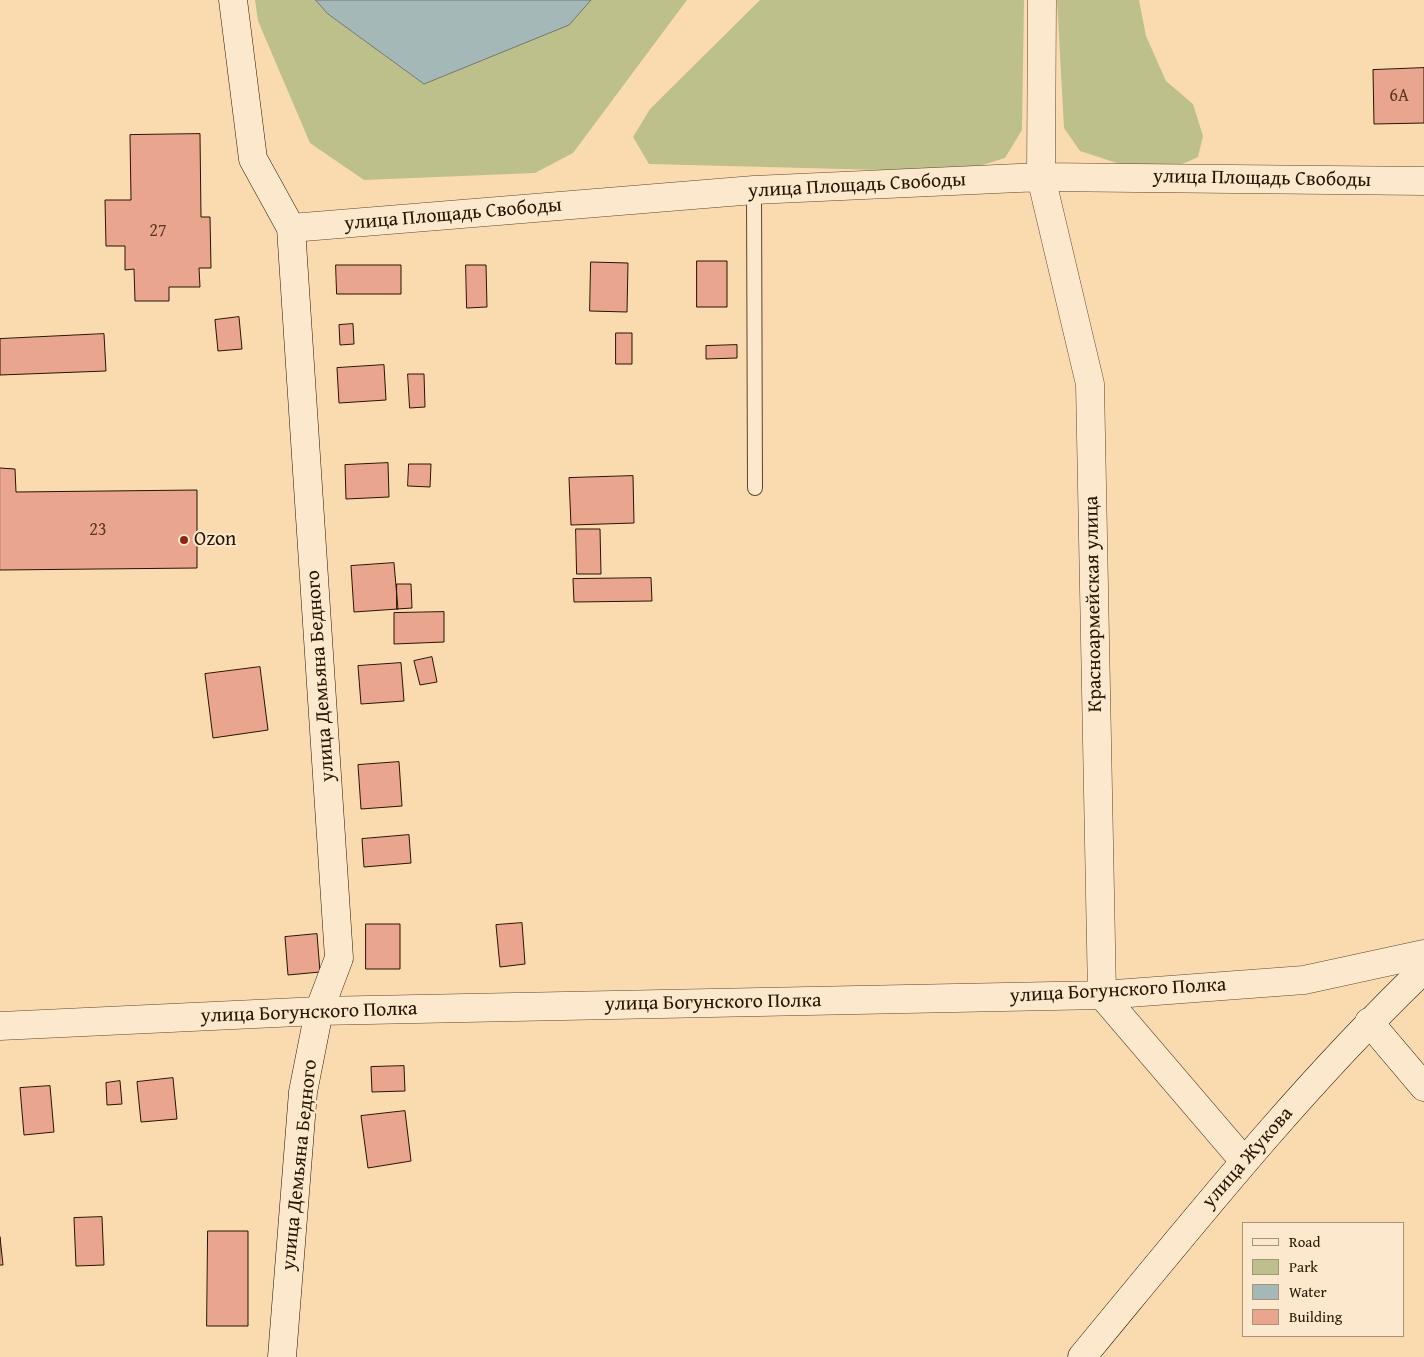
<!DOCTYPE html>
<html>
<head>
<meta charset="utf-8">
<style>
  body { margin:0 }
  #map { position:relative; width:1424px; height:1357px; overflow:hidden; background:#fadbb0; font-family:"Gentium Book Plus",serif }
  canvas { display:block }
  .legend { position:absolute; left:1242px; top:1222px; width:162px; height:115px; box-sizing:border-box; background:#fce8cc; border:1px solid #a7937a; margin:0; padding:6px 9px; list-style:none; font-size:15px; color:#271400 }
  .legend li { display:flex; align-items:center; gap:10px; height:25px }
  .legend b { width:25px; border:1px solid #a7937a }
</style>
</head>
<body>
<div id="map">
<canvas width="1424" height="1357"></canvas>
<ul class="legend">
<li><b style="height:6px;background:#fce8cc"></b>Road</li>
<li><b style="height:14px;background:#bec08b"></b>Park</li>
<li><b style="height:14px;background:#a5b8b8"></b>Water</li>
<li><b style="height:14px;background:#eaa58e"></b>Building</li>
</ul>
</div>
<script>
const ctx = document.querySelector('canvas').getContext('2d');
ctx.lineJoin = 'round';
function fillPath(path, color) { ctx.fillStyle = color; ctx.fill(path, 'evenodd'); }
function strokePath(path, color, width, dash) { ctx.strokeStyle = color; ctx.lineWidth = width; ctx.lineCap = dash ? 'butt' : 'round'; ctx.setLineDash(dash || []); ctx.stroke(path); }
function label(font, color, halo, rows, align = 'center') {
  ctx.font = font + ' "Gentium Book Plus",serif'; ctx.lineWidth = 4; ctx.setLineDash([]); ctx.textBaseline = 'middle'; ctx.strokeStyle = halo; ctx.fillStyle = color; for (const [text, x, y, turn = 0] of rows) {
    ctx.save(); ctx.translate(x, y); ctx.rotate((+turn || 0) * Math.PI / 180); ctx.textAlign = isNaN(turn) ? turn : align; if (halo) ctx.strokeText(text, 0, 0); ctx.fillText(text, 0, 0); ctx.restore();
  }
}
fillPath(new Path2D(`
  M255,0H316L328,14L424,84L568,25L591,0H687L573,153L535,173L364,180L310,143L258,21Z
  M760,0H1024L1022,130L1005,158L960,172L649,164L633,137L650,109Z
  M1057,0H1139L1146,36L1166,81L1193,104L1203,136L1198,157L1178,166H1126L1080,151L1064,128Z`), '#bec08b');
const water = new Path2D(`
  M316,0H591L569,25L424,84L328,14Z`);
fillPath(water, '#a5b8b8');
strokePath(water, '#73766e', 1);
const building = new Path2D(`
  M1424,68V123L1374,124L1373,70Z
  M200,134L201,217H210L211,268H199L200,287H169V301H135L134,269L125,270V246H106L105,200H131L130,135Z
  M697,261H727V307H697Z
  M591,262L628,263L627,312L590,311Z
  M336,265H401V294H337Z
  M466,265H486L487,307L467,308Z
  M239,317L242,349L218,351L215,320Z
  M353,324L354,344L340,345L339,325Z
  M616,333H632V364H616Z
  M104,334L106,371L0,375V339Z
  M737,345V358L706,359V346Z
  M384,365L386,400L339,403L337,368Z
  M408,374H424L425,407L410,408Z
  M388,463L389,497L346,499L345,465Z
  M409,464H431L430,487L408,486Z
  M0,468L15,469L16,492L197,490V568L0,570Z
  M633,476L634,523L571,525L569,478Z
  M576,529H600L601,574H577Z
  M394,563L398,609L354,612L351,566Z
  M651,578L652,601L574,602L573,579Z
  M397,584H411L412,608L397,609Z
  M444,612V642L394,644V613Z
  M432,657L437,682L420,685L414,661Z
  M401,663L404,701L361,704L358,666Z
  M260,667L268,730L213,738L205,674Z
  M399,762L402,806L361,809L358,765Z
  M409,835L411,863L364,867L362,839Z
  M522,923L525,964L500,967L496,925Z
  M366,924H400V969H366Z
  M317,934L320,972L288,975L285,937Z
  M404,1066L405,1091L372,1092L371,1067Z
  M173,1078L177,1119L141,1122L137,1082Z
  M120,1081L122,1104L107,1105L106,1083Z
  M50,1086L54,1132L24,1135L20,1088Z
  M405,1111L411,1161L368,1168L361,1116Z
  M102,1217L104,1265L76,1266L74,1218Z
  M208,1231H248V1326H207Z
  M0,1237L3,1265H0Z`);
fillPath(building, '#eaa58e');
strokePath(building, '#271400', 1);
const lane = new Path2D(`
  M754,190L755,488`);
const street = new Path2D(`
  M1042,0L1041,177L1090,384L1102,995L1244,1161
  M291,228L754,190L1041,177L1424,181
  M0,1026L319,1011L1102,995L1304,980L1424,954`);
const secondary = new Path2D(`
  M233,0L253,159L291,228L339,958L319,1011L303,1092L282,1357
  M1369,1022L1424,1087
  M1082,1357C1192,1224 1299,1089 1424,969`);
strokePath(lane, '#5c462c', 16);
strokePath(street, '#5c462c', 29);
strokePath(secondary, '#271400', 29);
strokePath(lane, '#fce8cc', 14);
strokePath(street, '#fce8cc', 28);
strokePath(secondary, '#fce8cc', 28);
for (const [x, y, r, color] of [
  [184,540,5,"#8f2418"]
]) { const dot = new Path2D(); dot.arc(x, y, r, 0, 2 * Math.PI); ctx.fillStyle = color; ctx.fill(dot); strokePath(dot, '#fce8cc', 2); }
label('18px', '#583824', null, [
  ["6А",1399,96],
  ["27",158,231],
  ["23",98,530]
]);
label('20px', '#271400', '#fce8cc', [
  ["улица Площадь Свободы",1262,179,1],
  ["улица Площадь Свободы",857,186,-3],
  ["улица Площадь Свободы",453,215,-5],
  ["Красноармейская улица",1094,604,-91],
  ["улица Демьяна Бедного",321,676,-94],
  ["улица Богунского Полка",1118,991,-3],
  ["улица Богунского Полка",713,1003,-1],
  ["улица Богунского Полка",309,1013,-2],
  ["улица Жукова",1248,1158,-49],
  ["улица Демьяна Бедного",300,1165,-84]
]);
label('20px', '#271400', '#fce8cc', [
  ["Ozon",194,540]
], 'left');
</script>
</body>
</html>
